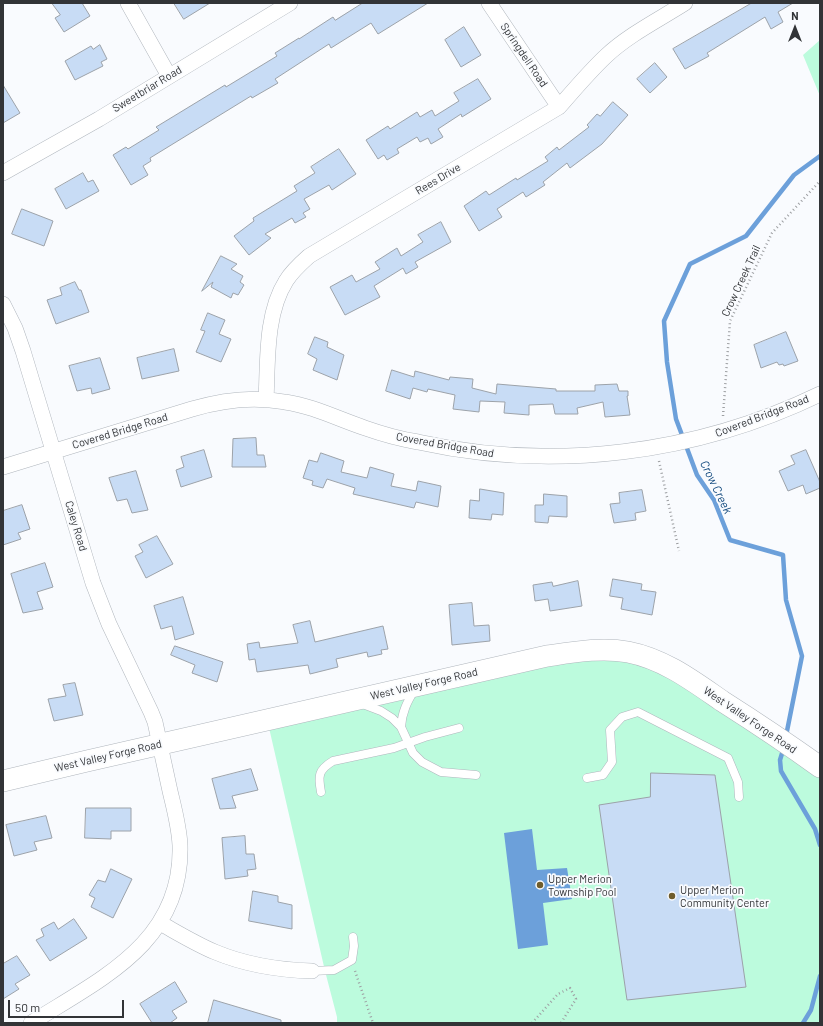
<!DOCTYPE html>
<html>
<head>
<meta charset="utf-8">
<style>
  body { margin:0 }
  #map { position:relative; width:823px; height:1026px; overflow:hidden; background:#f9fbfe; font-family:Barlow,sans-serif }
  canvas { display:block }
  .frame { position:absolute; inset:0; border:4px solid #323437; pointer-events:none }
  .north { position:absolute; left:775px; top:8px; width:40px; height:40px; -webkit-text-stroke:3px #f9fbfe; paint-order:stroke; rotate:0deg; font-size:11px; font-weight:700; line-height:16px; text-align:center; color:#323437 }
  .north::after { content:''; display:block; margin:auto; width:14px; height:18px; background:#323437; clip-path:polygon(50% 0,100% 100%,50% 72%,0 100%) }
  .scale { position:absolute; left:8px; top:1000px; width:116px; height:18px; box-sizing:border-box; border:2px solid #323437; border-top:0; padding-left:5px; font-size:12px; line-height:14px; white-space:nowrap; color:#323437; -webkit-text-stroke:3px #f9fbfe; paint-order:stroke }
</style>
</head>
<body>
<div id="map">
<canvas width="823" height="1026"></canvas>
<div class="frame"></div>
<div class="north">N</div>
<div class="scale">50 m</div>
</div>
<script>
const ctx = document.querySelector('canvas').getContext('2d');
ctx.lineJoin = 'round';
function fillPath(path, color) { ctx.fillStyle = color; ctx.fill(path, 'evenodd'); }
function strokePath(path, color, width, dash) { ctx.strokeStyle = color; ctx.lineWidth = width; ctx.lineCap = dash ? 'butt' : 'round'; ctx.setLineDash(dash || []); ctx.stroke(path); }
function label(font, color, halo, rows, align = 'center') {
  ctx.font = font + ' Barlow,sans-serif'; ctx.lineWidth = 3.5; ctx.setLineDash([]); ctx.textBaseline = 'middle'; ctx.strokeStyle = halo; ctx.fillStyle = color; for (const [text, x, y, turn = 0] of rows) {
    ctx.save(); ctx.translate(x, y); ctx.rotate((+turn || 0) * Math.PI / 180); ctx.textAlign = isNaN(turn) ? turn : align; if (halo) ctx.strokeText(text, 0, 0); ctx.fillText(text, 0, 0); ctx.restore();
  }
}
fillPath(new Path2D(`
  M820,40V96L803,55Z
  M627,652L820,767V1023H337V1017L325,971L267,719L352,700Z`), '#bcfbdd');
fillPath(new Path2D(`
  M532,829L537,870L567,868L572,899L543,903L548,945L518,949L504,833Z`), '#6ca0da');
strokePath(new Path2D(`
  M786,736L802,656L786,600L783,555L730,540L714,500L697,475L676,419L667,362L664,321L690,264L746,236L794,175L820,156
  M784,747L780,760L781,771L815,829L820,845
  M803,1023L811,1010L820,976`), '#6ca0da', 4.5);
const building = new Path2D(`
  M52,3H82L90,16L64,32L55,18L60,15Z
  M174,3H210L184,19Z
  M363,3H428L378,34L371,23L331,48L329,44L275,79L278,83L252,98L251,96L150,158L151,161L143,166L148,175L131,185L113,155L126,147L128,149L159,130L156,127L225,85L226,87L277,56L275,53L299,38V39L333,17L335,20Z
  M752,3H793L778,12L783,22L771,29L765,17L707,53L709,56L685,69L673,49Z
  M464,27L481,55L461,67L445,40Z
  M100,45L107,59L101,62L103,66L75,80L65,61L91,46L93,49Z
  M655,63L667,77L650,93L637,79Z
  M478,79L491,99L462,117L461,114L438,129L443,137L431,144L428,138L420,142L417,137L397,149L399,153L387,160L384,155L378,159L366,140L388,126L390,129L417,112L420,117L432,110L435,116L459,101L454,93Z
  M3,85L20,113L3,123Z
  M613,102L628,115L602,144L570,168L567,163L543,182L545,185L526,197L523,192L497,209L502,217L479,231L464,206L486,191L489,195L516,178L517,180L548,161L545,157L557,147L559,150L589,127L587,125L597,114L600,116Z
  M339,149L356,174L332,190L329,185L304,199L310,209L303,213L306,217L295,223L292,218L265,234L271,238L249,255L234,236L254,221L253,218L297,191L294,186L315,173L311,167Z
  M83,173L88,182L93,180L99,191L66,209L55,189Z
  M22,209L53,221L44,246L12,234Z
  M441,222L451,242L415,262L418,267L406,274L403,268L374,286L380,297L345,315L330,287L352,275L356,282L380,269L375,262L397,248L401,256L423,242L418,235Z
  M221,256L237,264L231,269L243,276L240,282L244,285L238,295L233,293L231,298L211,287L213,282L202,291Z
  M75,282L79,290H81L89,312L56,324L47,300L62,295L60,288Z
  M208,313L225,320L219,334L231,339L221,362L196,352L205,331L201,330Z
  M786,332L798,361L784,366L783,364L779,365L777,362L761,368L754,345Z
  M315,337L328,342L327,347L344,355L337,380L313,370L317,359L308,354Z
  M174,349L179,371L142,379L137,358Z
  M100,358L110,389L92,394L91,388L77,391L69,366Z
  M392,370L414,377L415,371L449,380L450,377L473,379L472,388L496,394L497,384L556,389V391H595V385L617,384L619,391H628V396H627L630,415L605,417L603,402L577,408L578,414H555L553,404L529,405V415L504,413L505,402L480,401L479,412L453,409L455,395L428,389L427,392L413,388L410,399L386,391Z
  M256,438L257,455H264L266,467H232L233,439Z
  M204,450L212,477L181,487L176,470L184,467L181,457Z
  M806,450L820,482V488L806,494L803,485L788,491L779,471L795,464L791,456Z
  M321,453L344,461L341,472L367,478L370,467L394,474L391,486L416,491L418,481L441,486L438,507L416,502L414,508L353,494L355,488L327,479L323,488L312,485L313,481L303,478L309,460L317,462Z
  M136,471L148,510L132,513L127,499L117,501L109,478Z
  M480,489L504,493L503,515L492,514L491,520L469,518L470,500L479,501Z
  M642,490L646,511L635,513L636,520L614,523L610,504L620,503L619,493Z
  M544,494L567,496V517L549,516L548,523L535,522V505H543Z
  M22,505L30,529L18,533L21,539L3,545V511Z
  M157,536L173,564L146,578L135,556L143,552L139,545Z
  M45,563L53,587L37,592L43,609L23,613L11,574Z
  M613,579L642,584L641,590L656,592L652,615L621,609L623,598L610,596Z
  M578,581L582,606L550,611L548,599L535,601L533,585L552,582L553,586Z
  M183,597L194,634L175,640L172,626L161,629L154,606Z
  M472,603L474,626L489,625L490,641L452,645L449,605Z
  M310,621L315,642L383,626L388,649L381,650L382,654L368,657L367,652L336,659L338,667L310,674L308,665L257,672L255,659L249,660L247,644L259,642L260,648L298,643L293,625Z
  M175,646L223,662L217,682L192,673L195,665L171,655Z
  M75,683L83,715L54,721L48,699L66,696L63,685Z
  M251,769L258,790L232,796L236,808L220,809L212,779Z
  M651,773L715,775L746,987L627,1000L599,805L650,797Z
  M86,808H131V831H111V839L85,838Z
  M46,816L52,838L34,842L37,850L14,856L6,825Z
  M245,836L246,854H254L256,869L247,870L248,876L225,879L222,838Z
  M111,869L132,879L113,918L91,907L95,898L89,895L98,880L105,882Z
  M253,891L278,896V902L292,905V929L249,921Z
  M74,919L87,938L50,961L36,940L44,936L41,929L54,922L58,929Z
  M17,956L30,975L15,984L19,989L3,999V964Z
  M175,982L187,1002L172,1011L177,1018L170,1023H152L140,1004Z
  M214,1000L281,1020V1023H208Z`);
fillPath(building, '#c8dcf5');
strokePath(building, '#9ca2a9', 1);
const lane = new Path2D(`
  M360,703L381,711L392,718L401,727L413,753L422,762L441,772L476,775
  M401,727C402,712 407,702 415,689
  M587,778L603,775L612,762L610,730L622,717L638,712L728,758L738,782L739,797
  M321,792C318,776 318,770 333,761L394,748L425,737L459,728
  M312,971L334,970L352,960L354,946L353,937`);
const street = new Path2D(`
  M128,3L169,76
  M489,3L559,107
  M3,173L99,119L290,3
  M3,304L15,328L23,351L93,583L109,624L151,712L155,722C160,745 165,768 170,791C174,808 179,826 180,845C183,942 102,978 31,1023
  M266,400C268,363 265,314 286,281C292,271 300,264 309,256L559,107C574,90 589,72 606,56C628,35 660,19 685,3
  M3,467L192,409C222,400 254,396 285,402C313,406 338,419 365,428C382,434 400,439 418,442C553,472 696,454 820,394
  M160,923C178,933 196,944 215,952C246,965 279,970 312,971`);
const secondary = new Path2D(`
  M3,781L87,761L547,656C574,652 602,647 628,652C664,659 693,681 722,701C755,722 788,744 820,767`);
strokePath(lane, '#b0b6bd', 9);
strokePath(street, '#b0b6bd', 16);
strokePath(secondary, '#b0b6bd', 22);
strokePath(new Path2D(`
  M723,416L730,321L772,233L820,181
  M659,461L679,551
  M355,971L373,1023
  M532,1023L558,994L570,988L576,999L561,1023`), '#9d9fa2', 2.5, [1, 3]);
strokePath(lane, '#fff', 8);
strokePath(street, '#fff', 15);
strokePath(secondary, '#fff', 21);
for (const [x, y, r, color] of [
  [540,885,4,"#6f5d2c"],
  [672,896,4,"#6f5d2c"]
]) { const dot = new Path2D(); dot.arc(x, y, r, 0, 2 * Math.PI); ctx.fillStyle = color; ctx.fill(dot); strokePath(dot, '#f9fbfe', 1.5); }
label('11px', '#323437', '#f9fbfe', [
  ["Springdell Road",524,55,56],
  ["Sweetbriar Road",147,89,-31],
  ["Rees Drive",438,179,-31],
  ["Crow Creek Trail",741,281,-65],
  ["Covered Bridge Road",762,416,-21],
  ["Covered Bridge Road",120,431,-17],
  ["Covered Bridge Road",445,445,10],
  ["Caley Road",76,526,73],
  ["West Valley Forge Road",424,684,-13],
  ["West Valley Forge Road",750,720,34],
  ["West Valley Forge Road",108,756,-13]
]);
label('11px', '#323437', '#f9fbfe', [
  ["Upper Merion",548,879],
  ["Township Pool",548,892],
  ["Upper Merion",680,890],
  ["Community Center",680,903]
], 'left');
label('italic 12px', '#0f477c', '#f9fbfe', [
  ["Crow Creek",716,487,64]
]);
</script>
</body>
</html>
